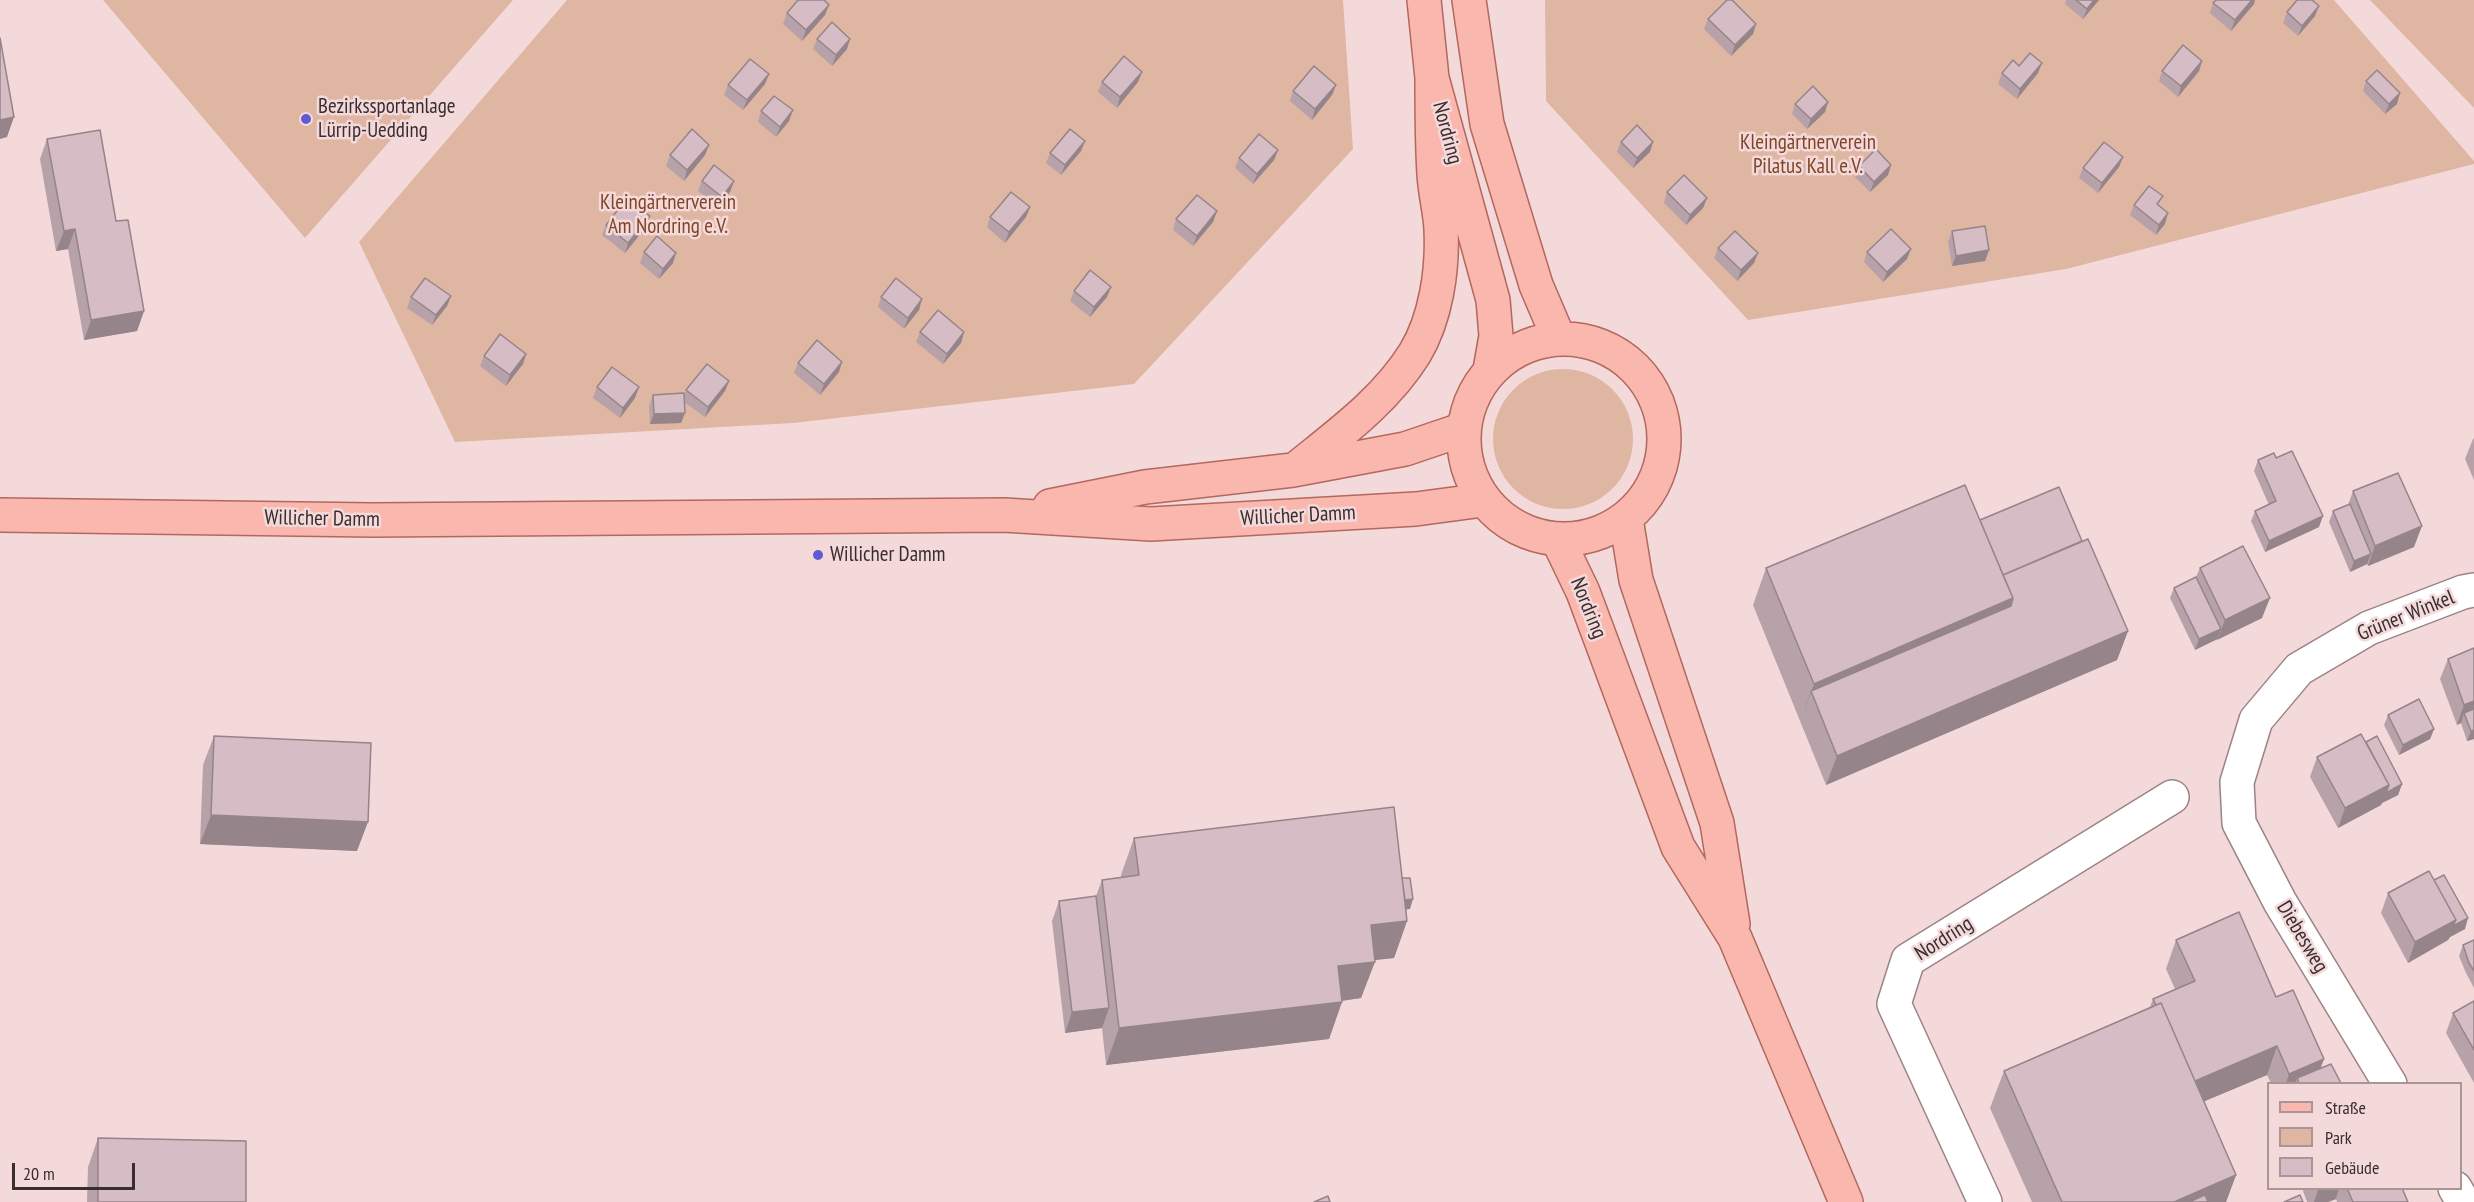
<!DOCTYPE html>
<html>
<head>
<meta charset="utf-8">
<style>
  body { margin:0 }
  #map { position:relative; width:2474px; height:1202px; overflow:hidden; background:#f4d9db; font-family:"PT Sans Narrow",sans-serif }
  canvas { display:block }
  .legend { position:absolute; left:2267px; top:1082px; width:195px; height:108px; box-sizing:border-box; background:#f4d9db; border:2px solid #a99596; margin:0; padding:8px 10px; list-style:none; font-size:18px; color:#382e2f }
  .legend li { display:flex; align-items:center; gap:12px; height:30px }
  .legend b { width:30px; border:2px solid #a99596 }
  .scale { position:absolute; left:12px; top:1163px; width:123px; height:27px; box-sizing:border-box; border:3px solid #382e2f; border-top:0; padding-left:8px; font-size:18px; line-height:21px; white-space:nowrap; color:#382e2f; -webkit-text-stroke:4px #f4d9db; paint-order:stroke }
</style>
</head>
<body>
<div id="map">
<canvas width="2474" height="1202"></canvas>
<ul class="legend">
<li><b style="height:8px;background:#f9b7ad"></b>Straße</li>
<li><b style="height:16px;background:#dfb6a2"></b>Park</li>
<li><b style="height:16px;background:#d5bcc5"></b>Gebäude</li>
</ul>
<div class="scale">20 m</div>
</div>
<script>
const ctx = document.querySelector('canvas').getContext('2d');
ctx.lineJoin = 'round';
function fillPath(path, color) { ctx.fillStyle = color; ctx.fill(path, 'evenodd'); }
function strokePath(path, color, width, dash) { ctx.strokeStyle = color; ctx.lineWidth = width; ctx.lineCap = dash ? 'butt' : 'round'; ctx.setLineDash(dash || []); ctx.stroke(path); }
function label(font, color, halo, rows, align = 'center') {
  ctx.font = font + ' "PT Sans Narrow",sans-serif'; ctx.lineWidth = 5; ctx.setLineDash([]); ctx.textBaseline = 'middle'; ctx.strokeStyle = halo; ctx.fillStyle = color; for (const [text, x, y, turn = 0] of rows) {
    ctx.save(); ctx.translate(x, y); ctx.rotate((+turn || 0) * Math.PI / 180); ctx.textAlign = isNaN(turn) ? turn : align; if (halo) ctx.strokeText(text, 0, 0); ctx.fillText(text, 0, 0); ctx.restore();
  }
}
fillPath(new Path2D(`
  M103,0H513L305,238Z
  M567,0H1343L1353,149L1134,384L793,423L455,442L359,242Z
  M1545,0H2334L2474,161V164L2066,269L1748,320L1546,101Z
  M2370,0H2474V108Z
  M1493 439a70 70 0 1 1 140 0a70 70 0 1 1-140 0Z`), '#dfb6a2');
const minor = new Path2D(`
  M2390,1084L2280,902L2239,823L2237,782L2256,720L2299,669L2369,628L2463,592L2474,590
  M2455,1188L2463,1202
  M1985,1202L1894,1004L1908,960L2172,797`);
const major = new Path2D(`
  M1424,0L1432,78L1493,300L1496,336L1490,370
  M1469,0L1487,124L1536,285L1559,339
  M1464 439a100 100 0 1 1 200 0a100 100 0 1 1-200 0Z
  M1297,468C1339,434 1386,400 1415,353C1436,318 1443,270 1441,229C1440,211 1435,193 1434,174C1432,142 1432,110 1432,78
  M1050,506L1145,487L1293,470L1405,449L1464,429
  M0,515L373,520L1004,515L1151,524L1416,509L1483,500
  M1626,519L1636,580L1717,823L1733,924
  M1558,540L1583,592L1678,847L1735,938L1846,1202`);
strokePath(minor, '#9c8385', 36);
strokePath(major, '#b3685d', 36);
strokePath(minor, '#fff', 33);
strokePath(major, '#f9b7ad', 33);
fillPath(new Path2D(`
  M2066,0H2099L2083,19L2065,4Z
  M2213,3L2254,4L2231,31L2210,13Z
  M2287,12L2315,16L2298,36L2283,23Z
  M787,13L825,15L802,41L783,24Z
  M1708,19L1756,24L1753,34L1731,56L1704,29Z
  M817,39L847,49L832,66L813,49Z
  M2202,61L2199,71L2178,97L2159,81L2162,71Z
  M2019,66L2038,73L2017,99L1998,84L2002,73Z
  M1142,72L1138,82L1117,108L1098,92L1102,82Z
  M2366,81L2397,104L2385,114L2363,91Z
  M765,84L743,110L724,95L728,85Z
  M1336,85L1332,95L1312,120L1290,101L1293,91Z
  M1828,102L1825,112L1807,129L1792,114L1795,104Z
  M793,110L789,121L776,137L758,122L761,111Z
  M47,139L116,221L144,311L137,331L84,340L68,249L56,251L40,159Z
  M1621,142L1650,152L1633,168L1617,152Z
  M709,145L705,155L684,181L666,166L670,155Z
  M1278,150L1274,160L1253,184L1235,168L1239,158Z
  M1081,151L1061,175L1046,163L1050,153Z
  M2123,157L2119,167L2098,193L2079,178L2083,168Z
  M1891,165L1888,175L1870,192L1855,177L1859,166Z
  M702,181H734L730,192L718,207L698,191Z
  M1667,192L1707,198L1703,208L1686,225L1664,203Z
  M2134,205L2159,206L2165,224L2156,235L2130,215Z
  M1030,207L1026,217L1005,243L987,227L990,217Z
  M1217,211L1213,222L1193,246L1173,230L1176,219Z
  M606,225L646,227L625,253L602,235Z
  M1952,231L1989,250L1985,261L1952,266L1948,242Z
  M1718,248L1758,253L1754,263L1737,281L1714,258Z
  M644,252L673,263L659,279L640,263Z
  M1867,252L1907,259L1883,282L1864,262Z
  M1074,291L1107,297L1090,317L1070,301Z
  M451,296L447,306L432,325L407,308L411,297Z
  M881,297L922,299L919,310L904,329L878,307Z
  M920,332H964L961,343L943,364L916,342Z
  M526,354L523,364L506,386L480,366L484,356Z
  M798,363L839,372L820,395L794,373Z
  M729,381L725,391L705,417L684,402L685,413L681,423L650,424L649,406L653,395L684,397L686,390Z
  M597,387L635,398L620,418L593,398Z
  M2474,438V480L2465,459L2473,439Z
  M2276,458L2319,527L2265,552L2251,521L2255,511L2269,505L2254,471L2258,460Z
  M2353,491L2414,547L2368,566L2367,564L2350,572L2329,522L2333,511L2348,505Z
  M1980,520L2082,541L2128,631L2117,660L1826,785L1753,605L1766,568Z
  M2200,568L2262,618L2195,650L2170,598L2174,588L2196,577Z
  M2474,648V739L2467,741L2461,723L2457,725L2440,679L2448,659Z
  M2388,715L2434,729L2430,739L2399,755L2384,725Z
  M214,736L357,851L200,844L203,765Z
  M2366,742L2402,784L2398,795L2382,803L2381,805L2338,828L2310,777L2317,757Z
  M1134,838L1402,878L1410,909H1406L1407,921L1394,958L1374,960L1361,998L1342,1001L1329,1039L1106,1065L1102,1028L1065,1033L1052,921L1059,901L1096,896L1102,880L1121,877V875Z
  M2434,880L2465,929L2450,937L2448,940L2408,963L2381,913L2388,893Z
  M2176,940L2276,997L2321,1068L2341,1083H2271L2267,1075L2204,1101L2236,1175L2226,1202H2032L1990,1108L2004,1071L2150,1007L2153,999L2175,989L2166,969Z
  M2474,940V988L2466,973L2459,956L2463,945Z
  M2474,1001V1083L2446,1033L2453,1013Z
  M98,1138L246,1202H87L88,1167Z
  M2302,1188H2402L2408,1202H2337L2336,1199L2328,1202H2307Z`), '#b7a2a9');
fillPath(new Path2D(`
  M2094,0H2099L2083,19L2087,9Z
  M2252,0H2255L2254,4L2231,31L2235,20Z
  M829,5L825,15L802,41L806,30Z
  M2319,6L2315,16L2298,36L2302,26Z
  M1756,24L1753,34L1731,56L1735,45Z
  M850,39L847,49L832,66L836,55Z
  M2202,61L2199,71L2178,97L2181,86Z
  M2042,63L2038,73L2017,99L2020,89Z
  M1142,72L1138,82L1117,108L1120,97Z
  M769,74L765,84L743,110L747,100Z
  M1336,85L1332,95L1312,120L1315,109Z
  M2400,93L2397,104L2385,114L2389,104Z
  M1828,102L1825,112L1807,129L1811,119Z
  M793,110L789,121L776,137L780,127Z
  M14,117L7,137L0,139V120Z
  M1085,141L1081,151L1061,175L1065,165Z
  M1653,142L1650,152L1633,168L1637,158Z
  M709,145L705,155L684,181L687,170Z
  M1278,150L1274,160L1253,184L1257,174Z
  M2123,157L2119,167L2098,193L2102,183Z
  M1891,165L1888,175L1870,192L1874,182Z
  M734,181L730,192L718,207L722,197Z
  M1707,198L1703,208L1686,225L1690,215Z
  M1030,207L1026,217L1005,243L1009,232Z
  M1217,211L1213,222L1193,246L1197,236Z
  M2168,213L2165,224L2156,235L2159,225Z
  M650,216L646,227L625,253L628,243Z
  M75,229L68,249L56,251L64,231Z
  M1911,249L1907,259L1883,282L1887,272Z
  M1989,250L1985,261L1952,266L1956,256Z
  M676,253L673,263L659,279L663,269Z
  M1758,253L1754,263L1737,281L1741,270Z
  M1111,287L1107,297L1090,317L1094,307Z
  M451,296L447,306L432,325L436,315Z
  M922,299L919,310L904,329L908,318Z
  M144,311L137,331L84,340L91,320Z
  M964,332L961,343L943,364L947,354Z
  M526,354L523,364L506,386L510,375Z
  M842,362L839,372L820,395L824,384Z
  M729,381L725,391L705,417L708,407Z
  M639,387L635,398L620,418L623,408Z
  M685,413L681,423L650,424L654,414Z
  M2323,516L2319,527L2265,552L2269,541Z
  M2422,526L2414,547L2368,566L2375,546Z
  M2371,554L2367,564L2350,572L2354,561Z
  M2013,598L2000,635L1811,691L1801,720L1814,684Z
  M2270,598L2262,618L2217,640L2225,620Z
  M2221,629L2217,639L2195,650L2199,639Z
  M2128,631L2117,660L1826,785L1837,756Z
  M2474,701V718L2464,713L2461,723L2457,725L2464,705Z
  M2434,729L2430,739L2399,755L2403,745Z
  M2474,730V739L2467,741L2471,731Z
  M2402,784L2398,795L2382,803L2381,805L2338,828L2345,808L2389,785Z
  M211,815L368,822L357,851L200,844Z
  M1413,899L1410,909L1389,912L1392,901Z
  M2468,918L2465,929L2450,937L2448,940L2408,963L2415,942L2456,920Z
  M1407,921L1394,958L1357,962L1371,925Z
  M1375,962L1361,998L1325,1003L1338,966Z
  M1342,1002L1329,1039L1106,1065L1119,1028Z
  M1109,1008L1102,1028L1065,1033L1072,1012Z
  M2277,1046L2267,1075L2179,1112L2190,1083Z
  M2324,1059L2315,1083L2297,1078L2295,1083H2286L2289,1074Z
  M2236,1175L2226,1202H2174Z
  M2321,1188H2339L2336,1199L2328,1202H2314L2318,1190Z`), '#95848a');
const building = new Path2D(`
  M798,0H824L829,5L806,30L787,13Z
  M1727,0H1732L1756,24L1735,45L1708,19Z
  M2076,0H2094L2087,9Z
  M2216,0H2252L2235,20L2213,3Z
  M2297,0H2312L2319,6L2302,26L2287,12Z
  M832,22L850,39L836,55L817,39Z
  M0,38L14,117L0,120Z
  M2183,45L2202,61L2181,86L2162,71Z
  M2030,53L2042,63L2020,89L2002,73L2013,60L2019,66Z
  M1124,56L1142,72L1120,97L1102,82Z
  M750,59L769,74L747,100L728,85Z
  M1314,66L1336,85L1315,109L1293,91Z
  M2377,70L2400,93L2389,104L2366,81Z
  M1813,86L1828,102L1811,119L1795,104Z
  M774,96L793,110L780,127L761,111Z
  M1637,125L1653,142L1637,158L1621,142Z
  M692,129L709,145L687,170L670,155Z
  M1070,129L1085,141L1065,165L1050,153Z
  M100,130L116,221L128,220L144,311L91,320L75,229L64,231L47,139Z
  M1259,134L1278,150L1257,174L1239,158Z
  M2104,142L2123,157L2102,183L2083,168Z
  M1876,149L1891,165L1874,182L1859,166Z
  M714,165L734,181L722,197L702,181Z
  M1684,175L1707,198L1690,215L1667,192Z
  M2149,186L2163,196L2157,204L2168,213L2159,225L2134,205Z
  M1011,192L1030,207L1009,232L990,217Z
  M1197,195L1217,211L1197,236L1176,219Z
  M627,198L650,216L628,243L606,225Z
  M1985,226L1989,250L1956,256L1952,231Z
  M1891,229L1911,249L1887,272L1867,252Z
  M1735,231L1758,253L1741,270L1718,248Z
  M657,236L676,253L663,269L644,252Z
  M1090,270L1111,287L1094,307L1074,291Z
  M425,278L451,296L436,315L411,297Z
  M896,278L922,299L908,318L881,297Z
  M938,310L964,332L947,354L920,332Z
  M500,334L526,354L510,375L484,356Z
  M817,340L842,362L824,384L798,363Z
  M707,364L729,381L708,407L686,390Z
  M612,367L639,387L623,408L597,387Z
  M684,393L685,413L654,414L653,395Z
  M2292,451L2323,516L2269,541L2255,511L2276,501L2258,460L2274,453L2276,458Z
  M2398,473L2422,526L2375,546L2353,491Z
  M1965,485L2013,598L1814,684L1766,568Z
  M2059,487L2082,541L2003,575L1980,520Z
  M2350,504L2371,554L2354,561L2333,511Z
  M2088,539L2128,631L1837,756L1811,691L2011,606L2013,598L2003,575Z
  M2243,546L2270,598L2225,620L2200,568Z
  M2196,577L2221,629L2199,639L2174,588Z
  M2474,648V701L2464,705L2448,659Z
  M2419,699L2434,729L2403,745L2388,715Z
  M2474,709V730L2471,731L2464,713Z
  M2361,734L2389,785L2345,808L2317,757Z
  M214,736L371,743L368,822L211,815Z
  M2377,736L2402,784L2386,793L2389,785L2366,742Z
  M1394,807L1407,921L1371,925L1375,962L1338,966L1342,1002L1119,1028L1102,880L1139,875L1134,838Z
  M2429,871L2456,920L2415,942L2388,893Z
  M2444,875L2468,918L2453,926L2456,920L2434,880Z
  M1402,878H1410L1413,899L1405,900Z
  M1096,896L1109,1008L1072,1012L1059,901Z
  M2239,912L2276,997L2293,990L2324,1059L2289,1074L2277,1046L2195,1081L2161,1003L2156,1005L2153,999L2195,981L2176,940Z
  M2474,940V971L2469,963L2463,945Z
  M2474,1001V1050L2453,1013Z
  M2161,1003L2236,1175L2174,1202H2062L2004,1071Z
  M2331,1064L2341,1083H2299L2297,1078Z
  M98,1138L246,1141V1202H98Z
  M2347,1188H2402L2408,1202H2353Z
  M2205,1195L2208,1202H2189Z
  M2300,1195L2303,1202H2284Z
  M1328,1196L1330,1202H1314Z`);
fillPath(building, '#d5bcc5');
strokePath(building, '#95848a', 1.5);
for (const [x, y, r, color] of [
  [306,119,6,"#615ad3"],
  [818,555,6,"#615ad3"]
]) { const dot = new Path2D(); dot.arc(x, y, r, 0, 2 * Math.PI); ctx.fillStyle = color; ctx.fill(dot); strokePath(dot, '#f4d9db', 2); }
label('21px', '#382e2f', '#f4d9db', [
  ["Bezirkssportanlage",318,107],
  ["Lürrip-Uedding",318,131],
  ["Willicher Damm",830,555]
], 'left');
label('21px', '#382e2f', '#f4d9db', [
  ["Nordring",1447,133,75],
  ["Willicher Damm",1298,516,-3],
  ["Willicher Damm",322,519,1],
  ["Nordring",1588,608,68],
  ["Grüner Winkel",2406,616,-22],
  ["Diebesweg",2302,937,59],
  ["Nordring",1944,939,-32]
]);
label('21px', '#7f4525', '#f4d9db', [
  ["Kleingärtnerverein",1808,143],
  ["Pilatus Kall e.V.",1808,167],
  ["Kleingärtnerverein",668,203],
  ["Am Nordring e.V.",668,227]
]);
</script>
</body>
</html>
